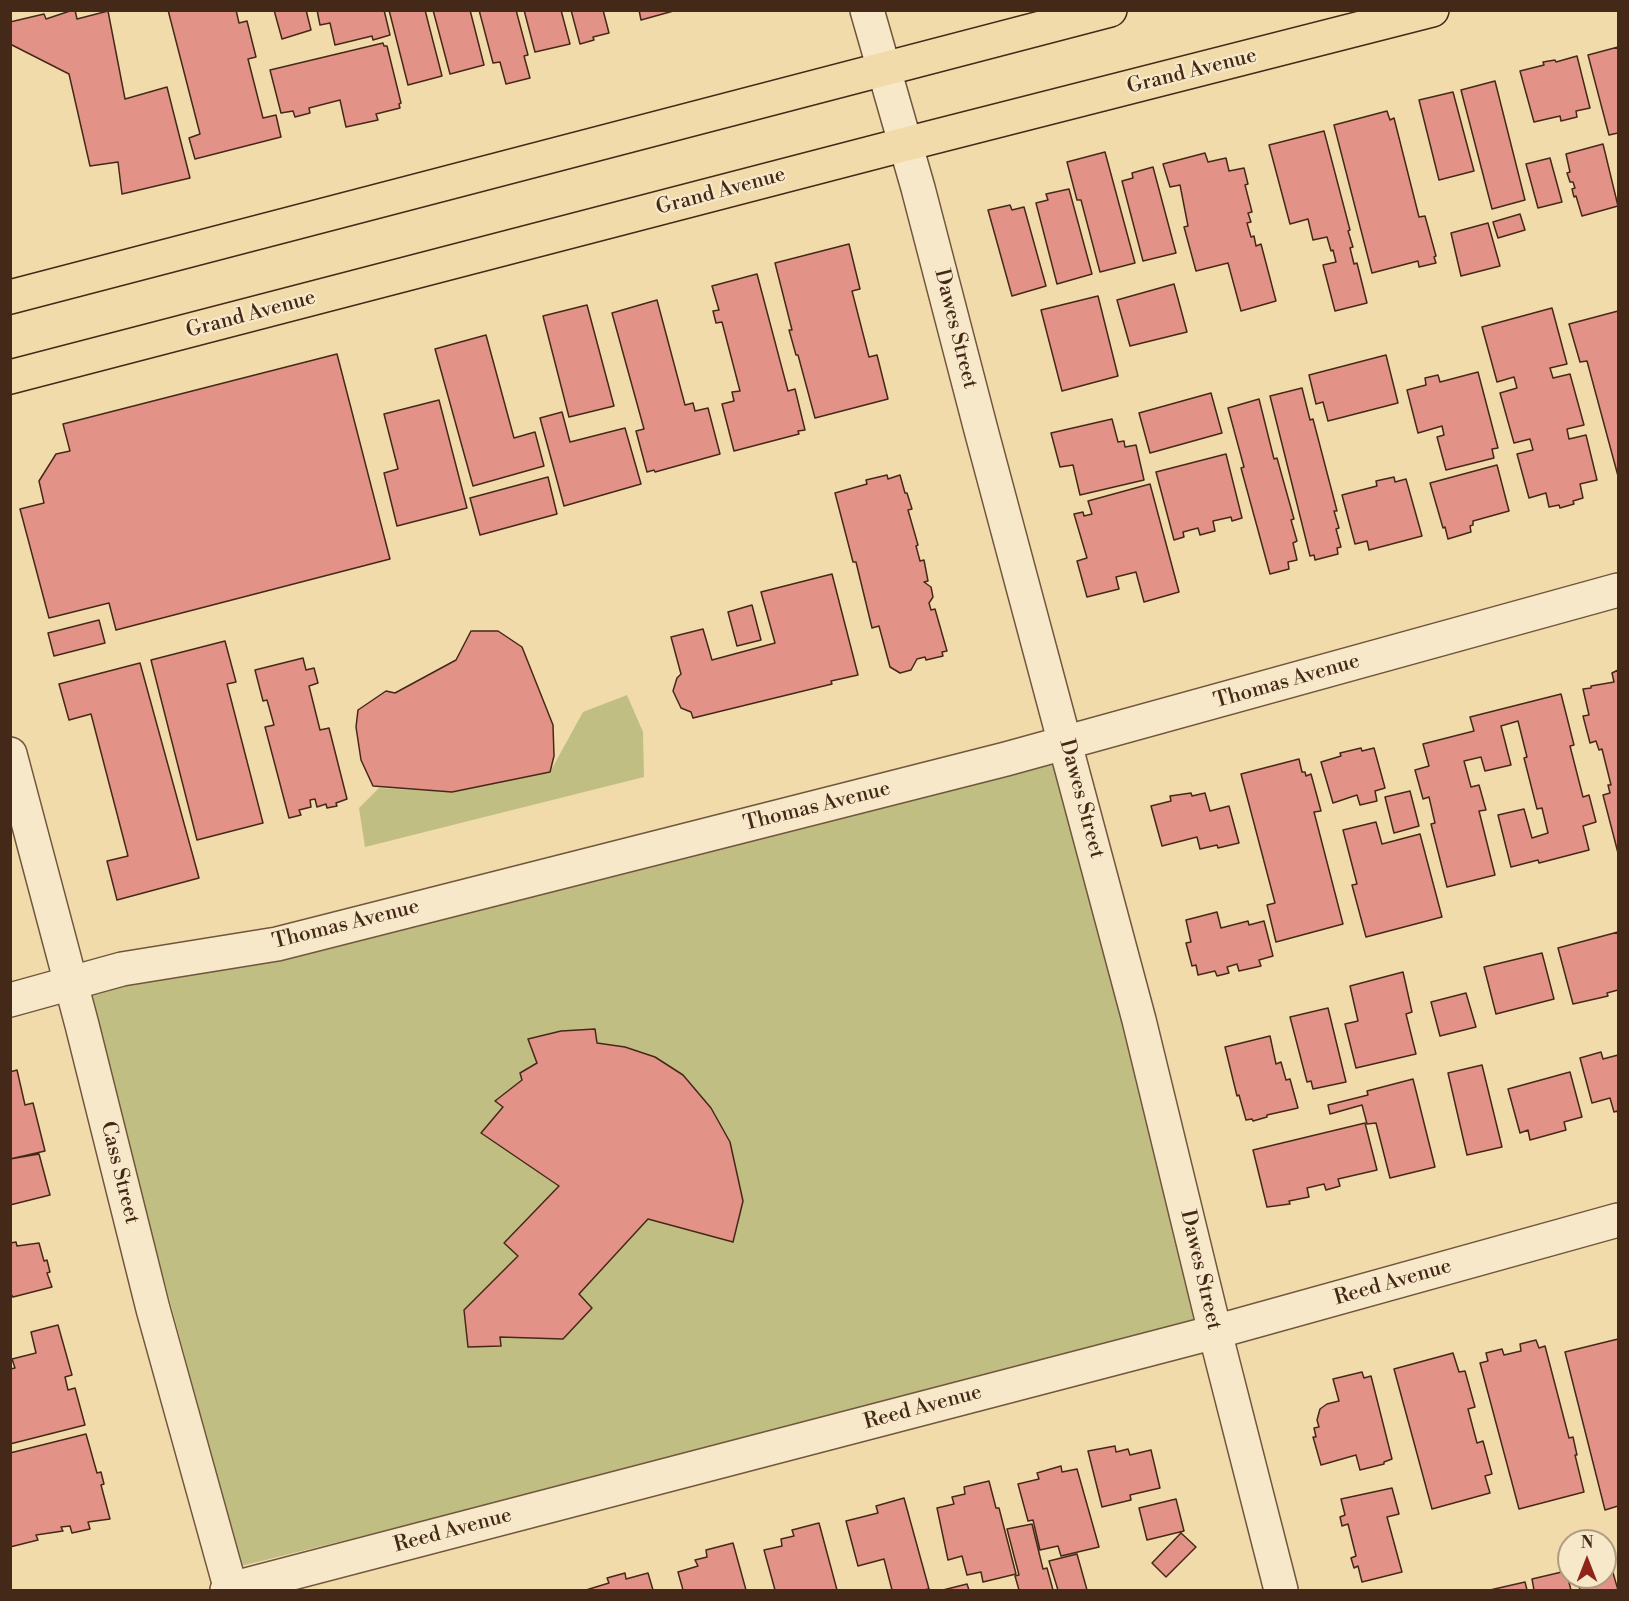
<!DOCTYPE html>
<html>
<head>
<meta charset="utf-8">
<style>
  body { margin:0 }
  #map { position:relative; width:1629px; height:1601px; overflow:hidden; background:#f1dbab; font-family:"Libre Bodoni",serif }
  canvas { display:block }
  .frame { position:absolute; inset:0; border:12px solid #452918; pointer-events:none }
  .north { position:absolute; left:1557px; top:1529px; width:60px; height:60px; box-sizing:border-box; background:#f6e8c8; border:2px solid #af9c82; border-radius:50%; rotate:0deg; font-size:16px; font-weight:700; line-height:24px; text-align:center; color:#452918 }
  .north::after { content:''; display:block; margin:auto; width:21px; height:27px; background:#8f2418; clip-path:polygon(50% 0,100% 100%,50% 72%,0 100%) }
</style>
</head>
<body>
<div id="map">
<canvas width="1629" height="1601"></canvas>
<div class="frame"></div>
<div class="north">N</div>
</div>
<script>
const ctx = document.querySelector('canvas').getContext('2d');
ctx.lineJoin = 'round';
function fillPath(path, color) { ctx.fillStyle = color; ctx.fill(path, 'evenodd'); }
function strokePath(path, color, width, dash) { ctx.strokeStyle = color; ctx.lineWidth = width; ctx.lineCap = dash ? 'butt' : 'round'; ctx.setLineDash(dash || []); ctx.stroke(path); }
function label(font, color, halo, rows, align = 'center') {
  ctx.font = font + ' "Libre Bodoni",serif'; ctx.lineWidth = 4.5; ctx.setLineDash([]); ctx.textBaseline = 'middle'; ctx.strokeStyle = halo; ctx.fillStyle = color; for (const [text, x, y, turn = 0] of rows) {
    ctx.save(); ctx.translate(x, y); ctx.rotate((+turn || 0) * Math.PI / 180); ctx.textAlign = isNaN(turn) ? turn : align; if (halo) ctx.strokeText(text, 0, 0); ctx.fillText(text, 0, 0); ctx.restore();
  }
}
fillPath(new Path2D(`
  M627,695L643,732L644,777L365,847L359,808L379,788L452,792L550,772L583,712Z
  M1055,751L1208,1317L671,1460L241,1566L88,995Z`), '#c1be84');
const building = new Path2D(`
  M73,10H75L77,19L108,11L125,99L167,87L190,178L122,194L118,162L90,166L69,74L10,44V22L44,14L46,19Z
  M168,10H236L239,23L247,21L256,57L248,59L263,118L276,115L281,137L195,159L189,138L200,134Z
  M274,10H306L311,30L282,39Z
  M317,10H384L390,35L373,40L372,36L335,45L330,23L320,25Z
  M389,10H425L442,76L408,85Z
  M433,10H470L484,65L450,74Z
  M479,10H516L528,55L524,56L530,78L506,84L500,62L493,63Z
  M524,10H561L570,44L535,52Z
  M571,10H603L609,33L593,37L594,40L580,44Z
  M639,10H677L641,20Z
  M383,43L384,46H387L401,103L399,104L400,108L376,114L378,120L346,127L340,100L309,108L310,113L295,117L293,111L281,113L270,70Z
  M1618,47V133L1609,135L1588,55Z
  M1577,56L1590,108L1576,111L1577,117L1561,121L1560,116L1534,122L1520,71L1544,65L1543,62L1555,60L1556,62Z
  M1495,81L1525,200L1492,209L1461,90Z
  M1453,92L1474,171L1439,180L1419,100Z
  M1387,111L1390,120L1394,118L1419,217L1425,216L1436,256L1434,257L1436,263L1419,267L1418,261L1372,273L1334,125Z
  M1324,131L1350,230L1348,231L1353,247L1350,248L1354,264L1357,263L1367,303L1335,311L1323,265L1336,262L1333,250L1331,251L1327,237L1313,240L1308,219L1290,224L1269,145Z
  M1603,144L1618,206L1582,216L1576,196L1574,197L1572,189L1575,188L1573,182H1570L1567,173L1570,172L1566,154Z
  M1105,152L1135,263L1100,272L1081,200H1077L1067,162Z
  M1205,153L1208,162L1226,158L1229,171L1244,168L1248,184L1245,185L1252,212L1248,213L1251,222L1247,223L1251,237L1254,236L1256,246L1261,244L1276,301L1241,311L1228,263L1196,271L1184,227L1188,226L1180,185L1170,187L1163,164Z
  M1550,158L1562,202L1538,208L1526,164Z
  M1153,167L1176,253L1143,261L1122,181L1133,178L1132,173Z
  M1069,189L1092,274L1057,284L1036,203L1048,200L1046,194Z
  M1010,205L1012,210L1024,207L1046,286L1012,296L988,210Z
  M1520,214L1525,230L1498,238L1493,222Z
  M1488,223L1500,266L1461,276L1451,233Z
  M849,244L860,289L852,291L869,357L877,355L888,399L815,418L798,355H796L789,330H792L775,263Z
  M757,274L788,391L795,389L805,430L798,431L799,434L734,451L722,404L734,401L732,392L740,391L722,322L716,323L713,311L719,310L712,286Z
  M1174,284L1187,332L1130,346L1117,300Z
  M1098,296L1118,376L1062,391L1041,310Z
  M657,300L685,405L693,403L695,411L708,408L720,454L655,472L654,470L647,472L636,431L644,429L612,313Z
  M587,305L614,406L569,417L543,316Z
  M1552,308L1567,364L1550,368L1553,378L1570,374L1584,425L1567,429L1569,439L1586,435L1597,480L1580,484L1583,498L1573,501L1574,504L1560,508L1559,505L1549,507L1546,493L1529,498L1517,454L1533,450L1530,439L1514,443L1500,393L1517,388L1514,377L1497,382L1482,327Z
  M1618,311V476L1587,361L1580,362L1569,324Z
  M486,335L514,438L535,432L544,466L473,486L435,349Z
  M337,354L390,559L116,630L109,603L49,618L20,509L44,503L39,481L56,454L70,451L63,424Z
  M1386,355L1398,403L1328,421L1323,402L1316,404L1309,375Z
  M1478,372L1498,448L1492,449L1494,458L1446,470L1437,437L1444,435L1442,426L1418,433L1407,390L1426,385L1425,378L1438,375L1440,382Z
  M1302,388L1310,420L1313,419L1337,511H1334L1339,528L1336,529L1341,547L1337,548L1338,554L1315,560L1314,555L1310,556L1270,396Z
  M1211,393L1222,433L1150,453L1139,413Z
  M1259,399L1274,459L1277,458L1294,519L1291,520L1297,541L1293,543L1297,560L1288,562L1289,569L1270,574L1241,468L1244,467L1228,408Z
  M439,400L467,508L397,526L384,473L398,469L384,414Z
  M562,412L570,442L625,428L641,484L564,506L540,418Z
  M1112,419L1118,442L1124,441L1125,447L1136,445L1144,480L1080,495L1073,465L1060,467L1051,433Z
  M1226,454L1242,518L1232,521L1231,517L1213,521L1215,531L1200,535L1198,528L1183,532L1184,537L1174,540L1156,472Z
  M1497,465L1509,511L1473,521V525L1470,526L1471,532L1448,539L1445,527L1443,528L1430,483Z
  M887,475L888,479L900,475L905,493H907L912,509L908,510L918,545L916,546L920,561L924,560L928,581L924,582L931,587L933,597L929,603L931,610L935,609L947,651L942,652L943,656L926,660L925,657L917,659L911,670L900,673L890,667L879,626L872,628L856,562H853L835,493L867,484L866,480Z
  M548,477L557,514L480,535L470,498Z
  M1394,477L1395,482L1406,479L1422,536L1369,550L1367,541L1355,544L1342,495L1377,486L1376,481Z
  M1150,484L1179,592L1144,602L1136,572L1116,577L1119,589L1087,597L1077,561L1087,558L1074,514L1083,512L1084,516L1092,514L1088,501Z
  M832,574L858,675L831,681L832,684L693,718L691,712L681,708L673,691L677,678L681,674L671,637L703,629L712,660L775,643L761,592Z
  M752,605L761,640L737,646L728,612Z
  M99,620L105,643L54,656L48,633Z
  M471,631H498L522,647L553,725L554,756L550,772L452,792L373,786L361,760L356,727L358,710L386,691L395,693L456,660Z
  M225,641L236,682L227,684L263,823L197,840L151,660Z
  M303,658L306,670L314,668L318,683L309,686L320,730L329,728L347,799L336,803L337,806L327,808L326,804L317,807L315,799L310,800L311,807L299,810L301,815L289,818L265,727L274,725L267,700L263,701L255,670Z
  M140,663L199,878L117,900L107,861L128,856L91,714L69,720L59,684Z
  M1618,670V853L1603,795L1610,793L1608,785H1611L1602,749L1599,750L1596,741L1590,743L1583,716L1589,715L1583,689L1591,688V686L1614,682L1612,673Z
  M1561,694L1574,745L1570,746L1583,797L1589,795L1596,822L1583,826L1589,850L1539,863L1538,860L1511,867L1498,815L1524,809L1532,838L1548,833L1542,808L1537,809L1524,758L1527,757L1518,721L1501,726L1511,765L1485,771L1481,757L1464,761L1471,787L1479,785L1486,810L1479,811L1495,875L1447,887L1431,824L1435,823L1429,797L1423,799L1415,770L1429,766L1423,744L1474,731L1470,717Z
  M1361,748L1362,751L1374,748L1385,788L1375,791L1377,801L1360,805L1357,795L1333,803L1321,762L1341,756L1340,753Z
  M1299,759L1302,772H1305L1306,776L1311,774L1321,811L1314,812L1343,924L1276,942L1267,905L1275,903L1241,774Z
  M1410,791L1419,826L1394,833L1385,797Z
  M1191,793L1192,796L1205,793L1210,811L1229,806L1239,843L1218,848L1217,845L1200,849L1197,837L1162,846L1151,806L1171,801L1170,796Z
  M1376,822L1382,844L1420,834L1442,917L1366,937L1352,885L1357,884L1343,830Z
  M1217,912L1221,928L1248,921L1249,925L1264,921L1273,956L1259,960L1261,966L1239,971L1237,964L1227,967L1229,973L1217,976L1215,971L1198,975L1196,965L1192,966L1186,943L1191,942L1186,920Z
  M1618,932V990L1607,993L1608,996L1573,1004L1558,948Z
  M1542,953L1554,999L1496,1014L1484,967Z
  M1403,972L1412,1012L1406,1014L1416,1054L1356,1068L1345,1024L1358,1021L1350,986Z
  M1466,993L1476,1027L1440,1036L1431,1002Z
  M1328,1008L1346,1082L1313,1089L1311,1081L1307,1082L1290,1017Z
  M595,1029L597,1043L625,1047L655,1057L683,1075L711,1108L730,1142L743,1201L733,1242L648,1219L579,1294L592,1308L563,1339L500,1337L501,1346L468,1347L464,1310L518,1256L504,1243L559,1186L481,1133L503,1107L495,1101L522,1080L520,1073L537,1063L528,1039L561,1031Z
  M1270,1036L1276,1064L1281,1062L1286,1080L1290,1079L1298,1108L1267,1115V1117L1253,1121L1252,1119L1246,1120L1239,1095L1237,1096L1225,1047Z
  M1601,1052L1603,1059L1618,1055V1114L1617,1111L1614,1112L1610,1098L1592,1103L1580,1058Z
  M1482,1065L1502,1147L1467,1155L1448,1073Z
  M17,1070L25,1105L33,1103L45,1151L10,1159V1072Z
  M1570,1072L1582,1117L1564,1122L1566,1130L1530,1140L1528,1130L1520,1133L1508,1089Z
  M1413,1079L1435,1167L1390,1178L1376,1123L1367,1124L1362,1105L1330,1114L1328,1105L1368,1095L1367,1091Z
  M1365,1123L1377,1170L1338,1179L1340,1186L1326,1190L1324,1184L1307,1188L1309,1197L1289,1201L1290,1204L1267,1207L1253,1150Z
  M39,1154L50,1195L10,1205V1159Z
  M16,1242L17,1246L39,1243L44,1261L47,1260L50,1272L47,1273L52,1287L13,1297L10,1293V1243Z
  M58,1325L72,1375L65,1377L68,1390L75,1388L85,1425L10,1444V1369L15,1368L12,1359L36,1353L31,1332Z
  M1618,1339V1506L1605,1510L1565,1352Z
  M1536,1340L1539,1348L1545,1346L1569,1438L1573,1437L1577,1455H1575L1584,1492L1519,1509L1480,1363L1488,1361L1486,1353L1502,1349L1504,1355L1521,1351L1520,1344Z
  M1453,1353L1459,1372L1465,1371L1475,1407L1468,1409L1477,1443L1483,1441L1492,1474L1485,1476L1490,1493L1432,1509L1394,1369Z
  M1362,1372L1364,1378L1371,1376L1392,1459L1384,1462V1464L1360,1470L1356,1455L1321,1465L1313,1437H1316L1314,1428L1319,1427L1317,1420L1320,1409L1327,1404L1339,1401L1333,1379Z
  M86,1434L97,1473L101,1472L104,1484L101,1485L110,1519L88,1522L90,1529L72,1533L70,1526L61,1527L63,1531L36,1535L38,1540L10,1547V1453Z
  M1115,1446L1116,1452L1128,1449L1130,1455L1151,1450L1160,1488L1130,1495L1131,1500L1102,1507L1088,1451Z
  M1061,1466L1062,1472L1077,1469L1099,1547L1061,1556L1058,1546L1040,1550L1033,1520L1028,1521L1018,1484L1039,1479L1037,1473Z
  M989,1481L996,1508H999L1016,1574L983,1582L981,1572L967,1575L962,1556L948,1560L937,1508L954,1504L952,1497L965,1494L964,1487Z
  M1392,1488L1399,1514L1387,1517L1402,1572L1362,1582L1358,1566L1354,1568L1351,1558L1356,1556L1348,1524L1342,1526L1340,1517L1345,1515L1341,1499Z
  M904,1498L929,1589L923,1590H892L884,1559L858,1566L846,1521L878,1513L876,1506Z
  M1176,1499L1184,1531L1147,1540L1139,1508Z
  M819,1523L837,1590H775L764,1550L782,1546L781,1539L794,1536L792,1530Z
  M1032,1524L1043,1569L1047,1568L1053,1590H1019L1015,1576L1019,1575L1007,1529Z
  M1181,1533L1196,1547L1166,1577L1152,1563Z
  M733,1543L746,1590H683L678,1572L698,1566L695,1560L707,1557L706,1550Z
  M1077,1554L1087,1590H1058L1049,1561Z
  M1609,1559L1618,1590H1580L1577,1577H1605V1561Z
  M1566,1571L1571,1590H1534L1532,1579Z
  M625,1573L626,1579L648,1573L653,1590H586L609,1583L607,1578Z
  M1525,1582L1527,1590H1490Z
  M967,1584L969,1590H943Z`);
fillPath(building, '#e39288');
strokePath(building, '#452918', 1.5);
const minor = new Path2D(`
  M867,10L918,188L981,430L1139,1020L1215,1332L1281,1590
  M10,1000L122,969L277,944L1006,759L1618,590
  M227,1590L1215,1332L1618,1220`);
const tertiary = new Path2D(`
  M10,754L82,1025L153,1309L231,1590`);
const primary = new Path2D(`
  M10,297L1110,10
  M10,377L906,144L1432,10`);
strokePath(minor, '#70563d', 36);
strokePath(tertiary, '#70563d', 36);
strokePath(primary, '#452918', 36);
strokePath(minor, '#f6e8c8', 33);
strokePath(tertiary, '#f6e8c8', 33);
strokePath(primary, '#f1dbab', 33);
label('21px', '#452918', '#f6e8c8', [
  ["Grand Avenue",1192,72,-14],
  ["Grand Avenue",721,192,-15],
  ["Grand Avenue",251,315,-15],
  ["Dawes Street",955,329,76],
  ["Thomas Avenue",1287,682,-16],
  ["Dawes Street",1081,799,75],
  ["Thomas Avenue",817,807,-14],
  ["Thomas Avenue",346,925,-14],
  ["Cass Street",119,1173,76],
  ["Dawes Street",1200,1270,77],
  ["Reed Avenue",1393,1283,-16],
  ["Reed Avenue",923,1408,-15],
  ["Reed Avenue",453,1531,-15]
]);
</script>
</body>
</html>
